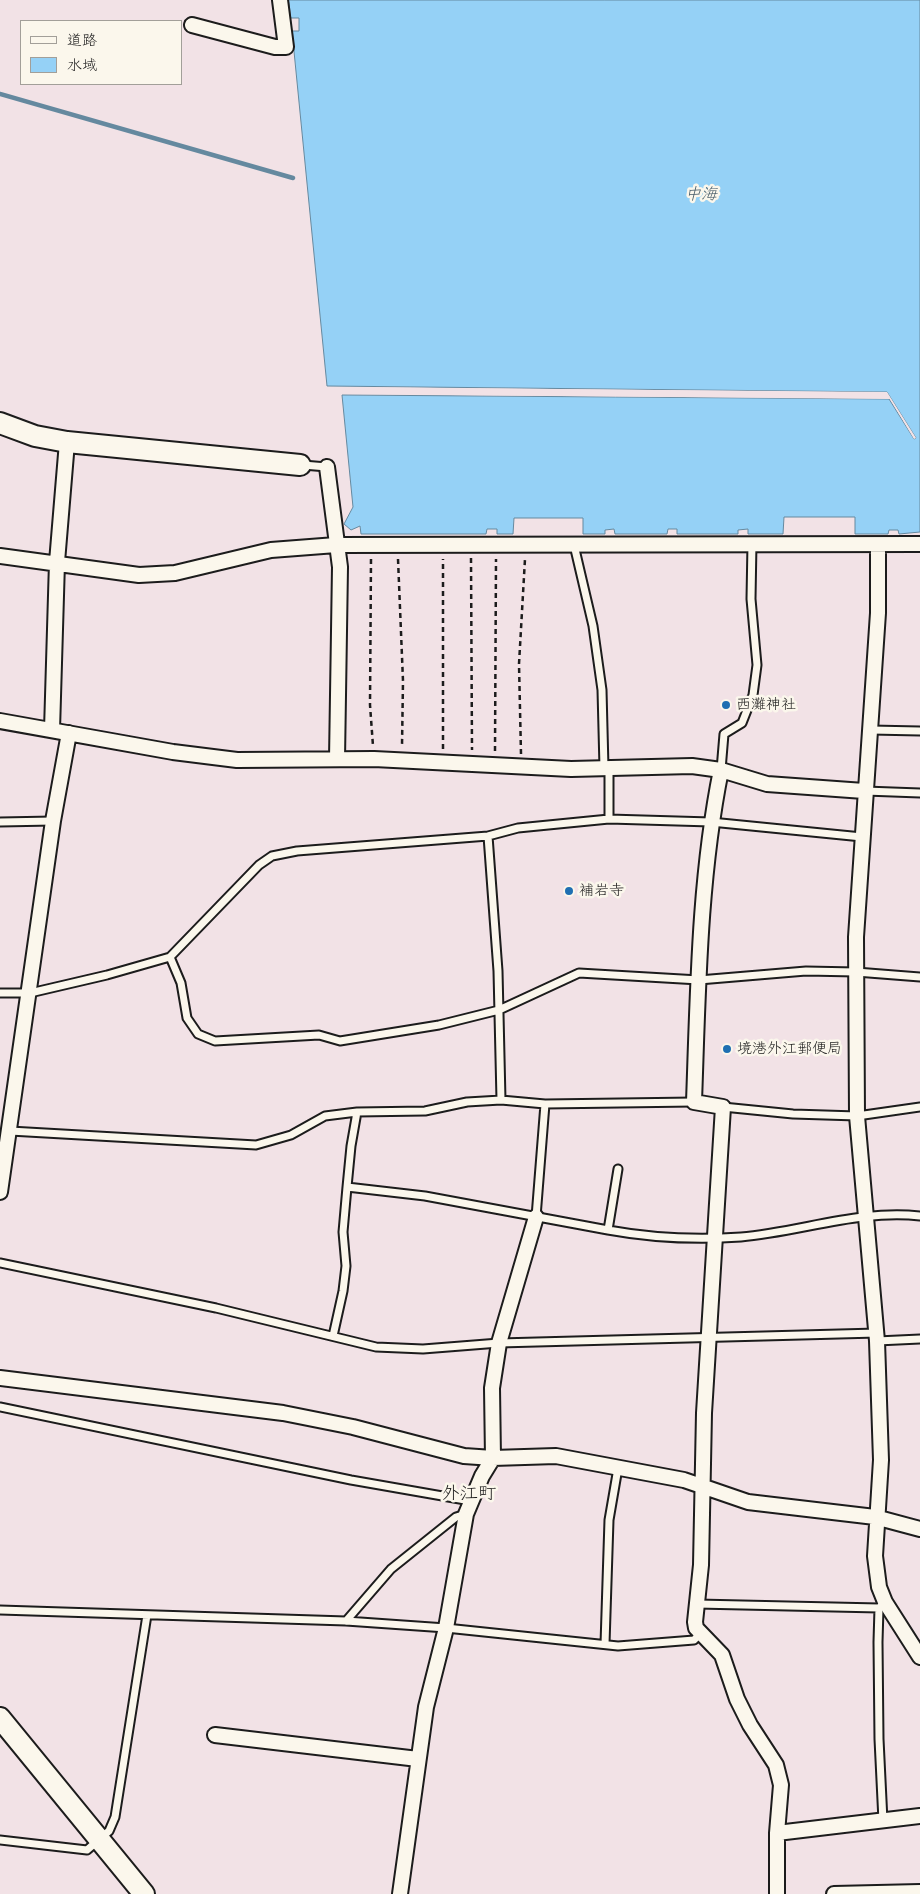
<!DOCTYPE html>
<html>
<head>
<meta charset="utf-8">
<style>
  body { margin:0 }
  #map { position:relative; width:920px; height:1894px; overflow:hidden; background:#f2e2e6; font-family:Sriracha,"Klee One",sans-serif }
  canvas { display:block }
  .legend { position:absolute; left:20px; top:20px; width:162px; height:65px; box-sizing:border-box; background:#fbf7ec; border:1px solid #a29f99; margin:0; padding:6px 9px; list-style:none; font-size:15px; color:#1c1c1c }
  .legend li { display:flex; align-items:center; gap:10px; height:25px }
  .legend b { width:25px; border:1px solid #a29f99 }
</style>
</head>
<body>
<div id="map">
<canvas width="920" height="1894"></canvas>
<ul class="legend">
<li><b style="height:6px;background:#fbf7ec"></b>道路</li>
<li><b style="height:14px;background:#95d1f6"></b>水域</li>
</ul>
</div>
<script>
const ctx = document.querySelector('canvas').getContext('2d');
ctx.lineJoin = 'round';
function fillPath(path, color) { ctx.fillStyle = color; ctx.fill(path, 'evenodd'); }
function strokePath(path, color, width, dash) { ctx.strokeStyle = color; ctx.lineWidth = width; ctx.lineCap = dash ? 'butt' : 'round'; ctx.setLineDash(dash || []); ctx.stroke(path); }
function label(font, color, halo, rows, align = 'center') {
  ctx.font = font + ' Sriracha,"Klee One",sans-serif'; ctx.lineWidth = 5; ctx.setLineDash([]); ctx.textBaseline = 'middle'; ctx.strokeStyle = halo; ctx.fillStyle = color; for (const [text, x, y, turn = 0] of rows) {
    ctx.save(); ctx.translate(x, y); ctx.rotate((+turn || 0) * Math.PI / 180); ctx.textAlign = isNaN(turn) ? turn : align; if (halo) ctx.strokeText(text, 0, 0); ctx.fillText(text, 0, 0); ctx.restore();
  }
}
const water = new Path2D(`
  M289,0H920V532L899,534L898,530H889L888,534H855V517H784L783,534H748V529L738,530V534H677V529H668L667,534H615L614,529L605,530V534H583V518H514L513,534H497V529H487L486,534H361L360,526L351,530L344,524L353,507L342,395L889,399L914,439L916,438L887,392L327,386L292,31H299V18H291Z`);
fillPath(water, '#95d1f6');
strokePath(water, '#65899f', 1);
fillPath(new Path2D(`
  M327,387L887,392L916,438L914,439L890,399L340,394L888,397L886,394L327,389Z`), '#f2e2e6');
strokePath(new Path2D(`
  M0,94L293,178`), '#65899f', 4.5);
const lane = new Path2D(`
  M303,465L327,467
  M574,545L593,626L602,690L604,768
  M871,730L920,731
  M721,770L724,734L742,723L753,695L757,665L751,599L752,543
  M865,791L920,793
  M609,819L711,822L862,837
  M0,822L53,821
  M170,957L181,983L187,1018L198,1034L215,1041L319,1035L340,1041L439,1025L499,1010L579,973L699,980L806,971L856,972L920,977
  M0,993H30L107,975L170,957L259,865L272,856L297,851L488,836
  M501,1100L498,971L488,836L518,828L609,819V768
  M723,1107L793,1114L857,1116L920,1107
  M357,1112L351,1146L347,1187L425,1196L608,1230
  M10,1131L256,1145L291,1135L325,1116L357,1112L425,1111L467,1102L501,1100L545,1104L694,1102
  M618,1169L608,1230C652,1238 697,1240 741,1237C800,1232 861,1209 920,1216
  M536,1217L545,1104
  M0,1263L216,1308L376,1347L423,1349L499,1343L877,1333
  M333,1336L343,1291L346,1266L343,1232L347,1187
  M877,1341L920,1339
  M0,1407L351,1480L471,1501
  M697,1604L879,1608
  M0,1610L346,1621L446,1628L618,1646L694,1640L700,1634
  M346,1621L391,1569L456,1517L466,1514
  M605,1644L609,1520L618,1468
  M883,1821L879,1739L878,1642L879,1608L885,1602
  M0,1840L87,1850L109,1831L115,1817L147,1615`);
const street = new Path2D(`
  M192,25L275,47H286L280,0
  M327,467L340,567L337,759
  M878,545V613L856,937L857,1116L877,1341L881,1460L875,1556L879,1587L885,1602L920,1657
  M0,556L139,575L175,573L271,550L336,545L920,544
  M0,721L173,752L237,760L374,759L571,769L692,766L721,770L767,784L864,791
  M52,730L57,562L67,442
  M721,770C699,879 698,992 694,1102L723,1107L704,1413L701,1565L695,1622L696,1628L722,1655L737,1699L750,1725L776,1765L781,1785L777,1833V1894
  M0,1192L53,821L69,733
  M0,1378L283,1413L353,1427L464,1456L493,1458L556,1456L684,1480L748,1502L875,1517L920,1529
  M215,1735L418,1759
  M777,1833L920,1816
  M400,1894L426,1707L446,1628L466,1514L482,1476L493,1458L492,1388L499,1343L536,1217
  M834,1894L920,1892`);
const secondary = new Path2D(`
  M0,423L35,436L67,442L300,465
  M0,1718L144,1894`);
strokePath(lane, '#1c1c1c', 11);
strokePath(street, '#1c1c1c', 18);
strokePath(secondary, '#1c1c1c', 24);
strokePath(new Path2D(`
  M471,558L472,750
  M371,559L370,705L373,746
  M398,559L403,681L402,746
  M443,749V559
  M495,751L496,559
  M521,754L519,664L525,559`), '#1c1c1c', 2.5, [5, 4]);
strokePath(lane, '#fbf7ec', 7);
strokePath(street, '#fbf7ec', 14);
strokePath(secondary, '#fbf7ec', 20);
for (const [x, y, r, color] of [
  [726,705,5,"#1f6fb2"],
  [569,891,5,"#1f6fb2"],
  [727,1049,5,"#1f6fb2"]
]) { const dot = new Path2D(); dot.arc(x, y, r, 0, 2 * Math.PI); ctx.fillStyle = color; ctx.fill(dot); strokePath(dot, '#fbf7ec', 2); }
label('15px', '#1c1c1c', '#fbf7ec', [
  ["西灘神社",736,705],
  ["補岩寺",579,891],
  ["境港外江郵便局",737,1049]
], 'left');
label('italic 16px', '#465b68', '#fbf7ec', [
  ["中海",701,195]
]);
label('18px', '#1c1c1c', '#fbf7ec', [
  ["外江町",469,1494]
]);
</script>
</body>
</html>
